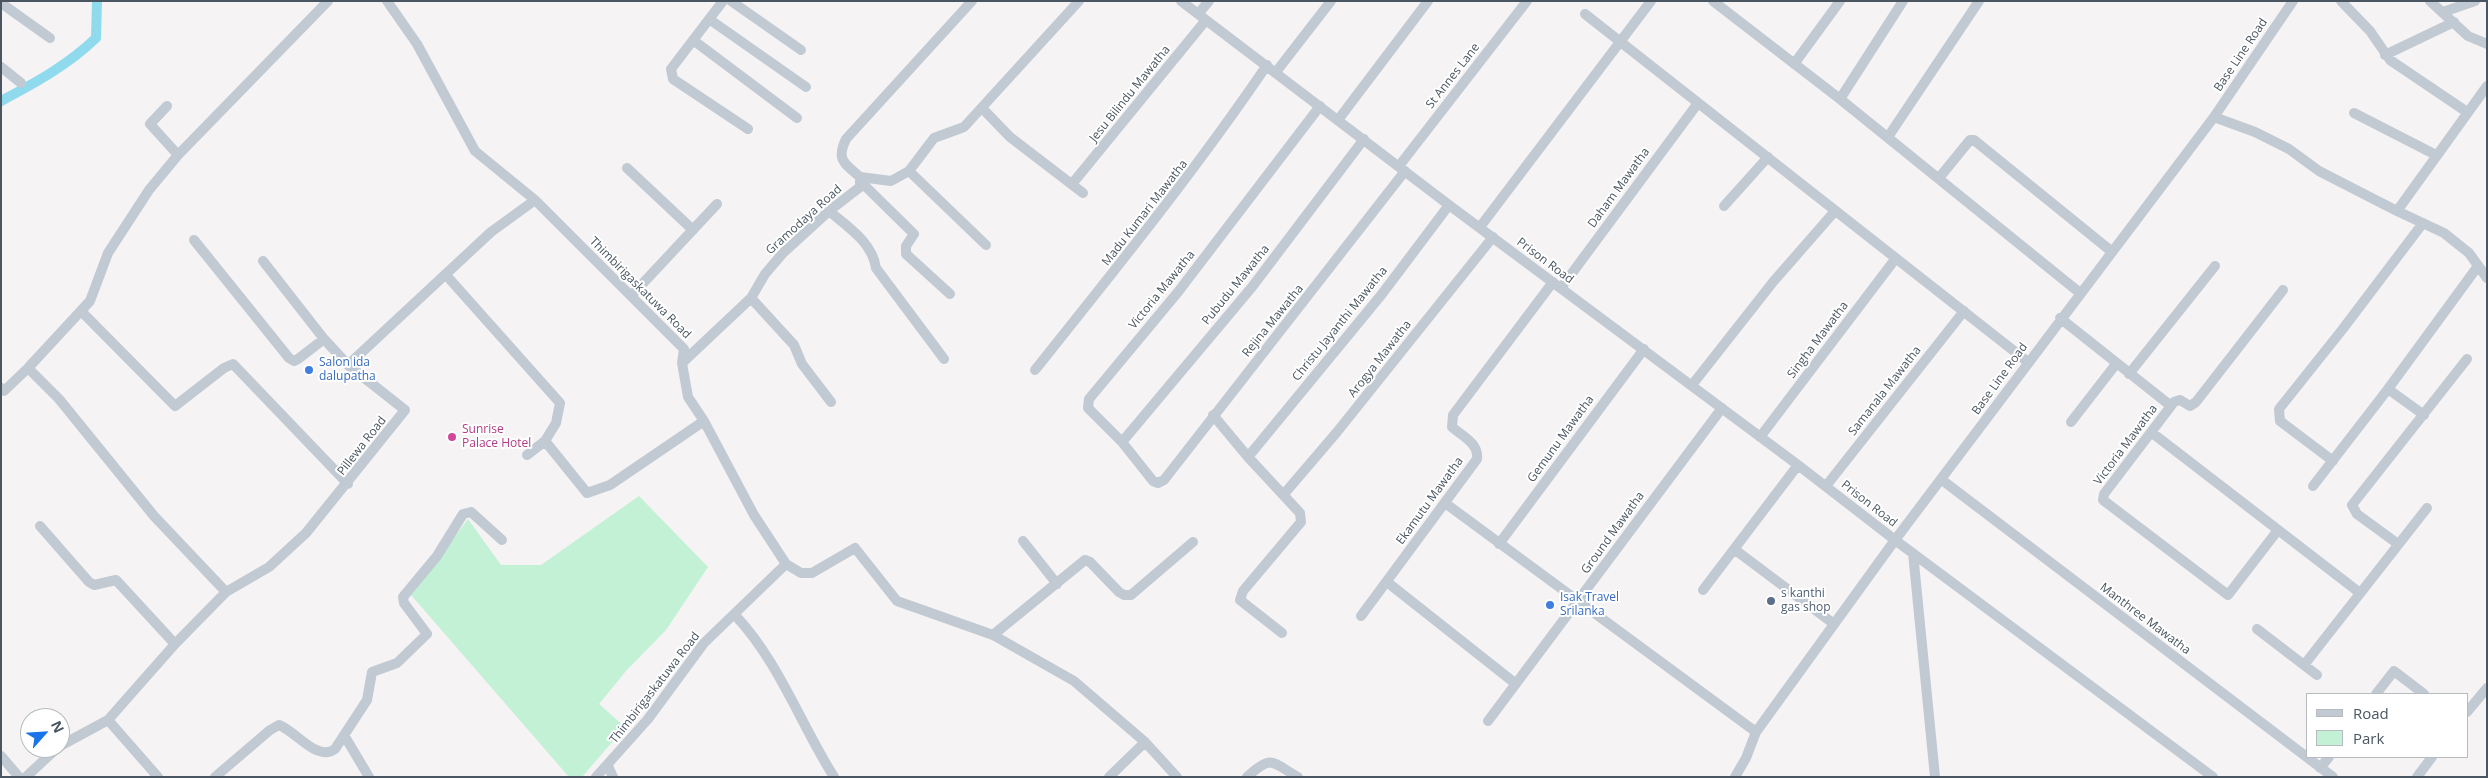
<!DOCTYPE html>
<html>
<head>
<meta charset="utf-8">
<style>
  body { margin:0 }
  #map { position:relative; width:2488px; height:778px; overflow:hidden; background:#f5f3f3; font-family:"Open Sans",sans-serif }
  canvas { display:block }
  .frame { position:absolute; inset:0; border:2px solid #4a5661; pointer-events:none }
  .legend { position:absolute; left:2306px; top:693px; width:162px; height:65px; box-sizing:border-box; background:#fff; border:1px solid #b7bbc0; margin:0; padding:6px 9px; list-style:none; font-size:15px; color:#4a5661 }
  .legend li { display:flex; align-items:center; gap:10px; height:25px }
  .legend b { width:25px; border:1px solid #b7bbc0 }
  .north { position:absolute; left:20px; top:708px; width:50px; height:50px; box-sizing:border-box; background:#fff; border:1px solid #b7bbc0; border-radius:50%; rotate:64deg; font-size:14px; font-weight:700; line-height:20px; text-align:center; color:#4a5661 }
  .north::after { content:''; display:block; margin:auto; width:18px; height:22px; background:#1a73e8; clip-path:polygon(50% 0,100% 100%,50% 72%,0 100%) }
</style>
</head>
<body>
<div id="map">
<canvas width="2488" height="778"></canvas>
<div class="frame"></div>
<ul class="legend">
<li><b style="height:6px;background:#c1cad2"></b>Road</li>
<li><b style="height:14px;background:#c3f1d5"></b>Park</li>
</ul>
<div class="north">N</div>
</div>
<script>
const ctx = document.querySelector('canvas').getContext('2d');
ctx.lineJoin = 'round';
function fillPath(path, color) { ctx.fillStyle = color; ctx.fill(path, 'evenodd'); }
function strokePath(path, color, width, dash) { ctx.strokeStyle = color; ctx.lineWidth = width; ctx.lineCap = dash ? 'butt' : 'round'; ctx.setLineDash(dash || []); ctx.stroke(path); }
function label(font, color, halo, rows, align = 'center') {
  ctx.font = font + ' "Open Sans",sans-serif'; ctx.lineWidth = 4; ctx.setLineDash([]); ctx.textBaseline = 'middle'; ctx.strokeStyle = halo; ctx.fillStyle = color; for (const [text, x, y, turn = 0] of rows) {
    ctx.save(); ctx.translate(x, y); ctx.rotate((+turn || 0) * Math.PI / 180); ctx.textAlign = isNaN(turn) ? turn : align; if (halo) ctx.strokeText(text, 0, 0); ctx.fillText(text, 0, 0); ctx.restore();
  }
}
fillPath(new Path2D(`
  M639,496L708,567L666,630L626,671L599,704L625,727L582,777H569L411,595L468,519L501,565H541Z`), '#c3f1d5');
strokePath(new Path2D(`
  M1,101C35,83 68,65 96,38L97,1`), '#90daee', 10);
strokePath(new Path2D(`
  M387,1L417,44L475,151L535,200L684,349L682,363L688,397L704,421L754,515L786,564L704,643L648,719L596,777
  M723,1L671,69L673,79L748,129
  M731,1L801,50
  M1181,1L1449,205L1798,465L1895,540L2213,777
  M1713,1L1840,99L2080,293
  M2341,1L2370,31L2390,60L2467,112
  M2430,1L2468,36L2487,44
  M1,3L50,38
  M2443,12L2475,1
  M1198,14L1209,1
  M1585,14L2028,362
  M709,19L806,87
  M693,40L797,118
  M2385,55L2454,22
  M1794,64L1840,1
  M1,67L21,83
  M1276,72L1331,1
  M1840,99L1903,1
  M167,106L150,124L178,155
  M1320,106L1178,292L1089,399L1088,408L1122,442L1153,481L1158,483L1164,480L1405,171
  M982,108L1010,137L1083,193
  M2354,113L2436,155
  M2214,117L2255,132L2289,149L2319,171L2397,211L2444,233L2469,253L2487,278
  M1338,120L1428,1
  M1888,137L1979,1
  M1399,166L1527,1
  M627,168L693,230
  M909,171L986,245
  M860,177L891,181L909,171L934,138L964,127L1079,1
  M1939,178L1970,140H1974L2111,251
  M861,182L914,234L906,246V254L950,294
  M1072,184L1206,20
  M1724,206L1768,157
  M829,211C848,227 872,242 876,268L944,359
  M2397,211L2487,86
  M1480,227L1651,1
  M194,240L289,358L294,361L298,359L324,339
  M263,261L324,339L348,365
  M446,275L560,403L556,423L545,441
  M1561,288L1698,103
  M631,296L717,204
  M751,298L794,345L802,364L831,402
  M81,311L175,406L224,368L233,364L348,484
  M2060,318L2171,406
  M682,363L751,298L765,274L783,253L829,211L860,187V177C844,163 836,160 846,139L972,1
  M28,368L59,399L154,516L226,592
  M1035,370C1115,270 1195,171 1267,65
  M2129,374L2215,266
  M1692,385L1773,282L1835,211
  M1,388L4,391L28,368L90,301L108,253L149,190L178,155L328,1
  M2388,389L2424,415
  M1213,415L1248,457L1300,513L1301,522L1243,591L1240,600L1282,633
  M2071,422L2116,364
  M2151,432L2360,593
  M1760,437L1896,258
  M1122,442L1252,287L1364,139
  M527,455L545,441L587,493L610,485L704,421
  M1248,457L1382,294L1449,205
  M2333,461L2280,421L2279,409L2342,330L2423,223
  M1942,480L2333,777
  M1826,486L1964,311
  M2313,486L2388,389L2478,266
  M1284,494L1337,432L1493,237
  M1445,503L1756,732
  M40,526L89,582L94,585L116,580L175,644
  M2278,530L2228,595L2103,500L2104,494L2174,402L2180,400L2190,406L2196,402L2283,290
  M1023,541L1057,584
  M1499,544L1644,349
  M2398,544L2357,514L2352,505L2467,359
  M1734,549L1834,624
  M1913,553L1935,777
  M786,564L801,573H812L855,548L897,601L993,635L1074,681L1145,742L1177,777
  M1387,582L1516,684
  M1703,590L1798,465
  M735,615C779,662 800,723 834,777
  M1361,616L1477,459C1479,443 1462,436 1452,427L1453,415L1553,282
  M2257,629L2317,675
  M993,635L1085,560L1090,562L1119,592L1124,595H1131L1193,542
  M2304,665L2427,508
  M2376,694L2394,671L2424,694
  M2467,712L2487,688
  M108,720L175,644L226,592L269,567L306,533L405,410L348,365L491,232L535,200
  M1488,721L1722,408
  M344,735L369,777
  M60,746L108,720L158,777
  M1,756L19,777
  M608,766L613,777
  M2320,768L2329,757
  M26,777L57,748
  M215,777L270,730L279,725C297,732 317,762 335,749L367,700L372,672L397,663L427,634L404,603L403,597L437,556L463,514L471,512L502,540
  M1109,777L1145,742
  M1247,777C1272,754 1271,762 1298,777
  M1735,777L1746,758L1756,732L1895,540L2214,117L2293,1
  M2417,777L2432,757`), '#c1cad2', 10);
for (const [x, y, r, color] of [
  [309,370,5,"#3f7fe0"],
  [452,437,5,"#d1479c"],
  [1771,601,5,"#5c6f8a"],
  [1550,605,5,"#3f7fe0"]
]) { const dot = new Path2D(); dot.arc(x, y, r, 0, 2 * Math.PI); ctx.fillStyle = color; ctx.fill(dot); strokePath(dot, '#fff', 2); }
label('12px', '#4a5661', '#fff', [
  ["Base Line Road",2241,55,-56],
  ["St Annes Lane",1453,76,-52],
  ["Jesu Bilindu Mawatha",1130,94,-51],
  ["Daham Mawatha",1619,188,-54],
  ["Madu Kumari Mawatha",1145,213,-52],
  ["Gramodaya Road",804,220,-42],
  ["Prison Road",1545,261,37],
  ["Pubudu Mawatha",1236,285,-51],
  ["Thimbirigaskatuwa Road",640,288,45],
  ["Victoria Mawatha",1162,290,-51],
  ["Rejina Mawatha",1273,321,-51],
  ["Christu Jayanthi Mawatha",1340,324,-51],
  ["Singha Mawatha",1818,340,-53],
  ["Arogya Mawatha",1380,359,-52],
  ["Base Line Road",2000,379,-54],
  ["Samanala Mawatha",1885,391,-52],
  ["Gemunu Mawatha",1561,439,-54],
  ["Victoria Mawatha",2126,445,-53],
  ["Pillewa Road",362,446,-52],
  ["Ekamutu Mawatha",1430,501,-54],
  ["Prison Road",1869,504,38],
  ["Ground Mawatha",1613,533,-54],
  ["Manthree Mawatha",2145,619,37],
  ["Thimbirigaskatuwa Road",655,688,-52]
]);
label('12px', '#366cbe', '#fff', [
  ["Salon ida",319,363],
  ["dalupatha",319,377],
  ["Isak Travel",1560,598],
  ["Srilanka",1560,612]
], 'left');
label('12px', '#b23c85', '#fff', [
  ["Sunrise",462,430],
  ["Palace Hotel",462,444]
], 'left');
label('12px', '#4e5e75', '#fff', [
  ["s kanthi",1781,594],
  ["gas shop",1781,608]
], 'left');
</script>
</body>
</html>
